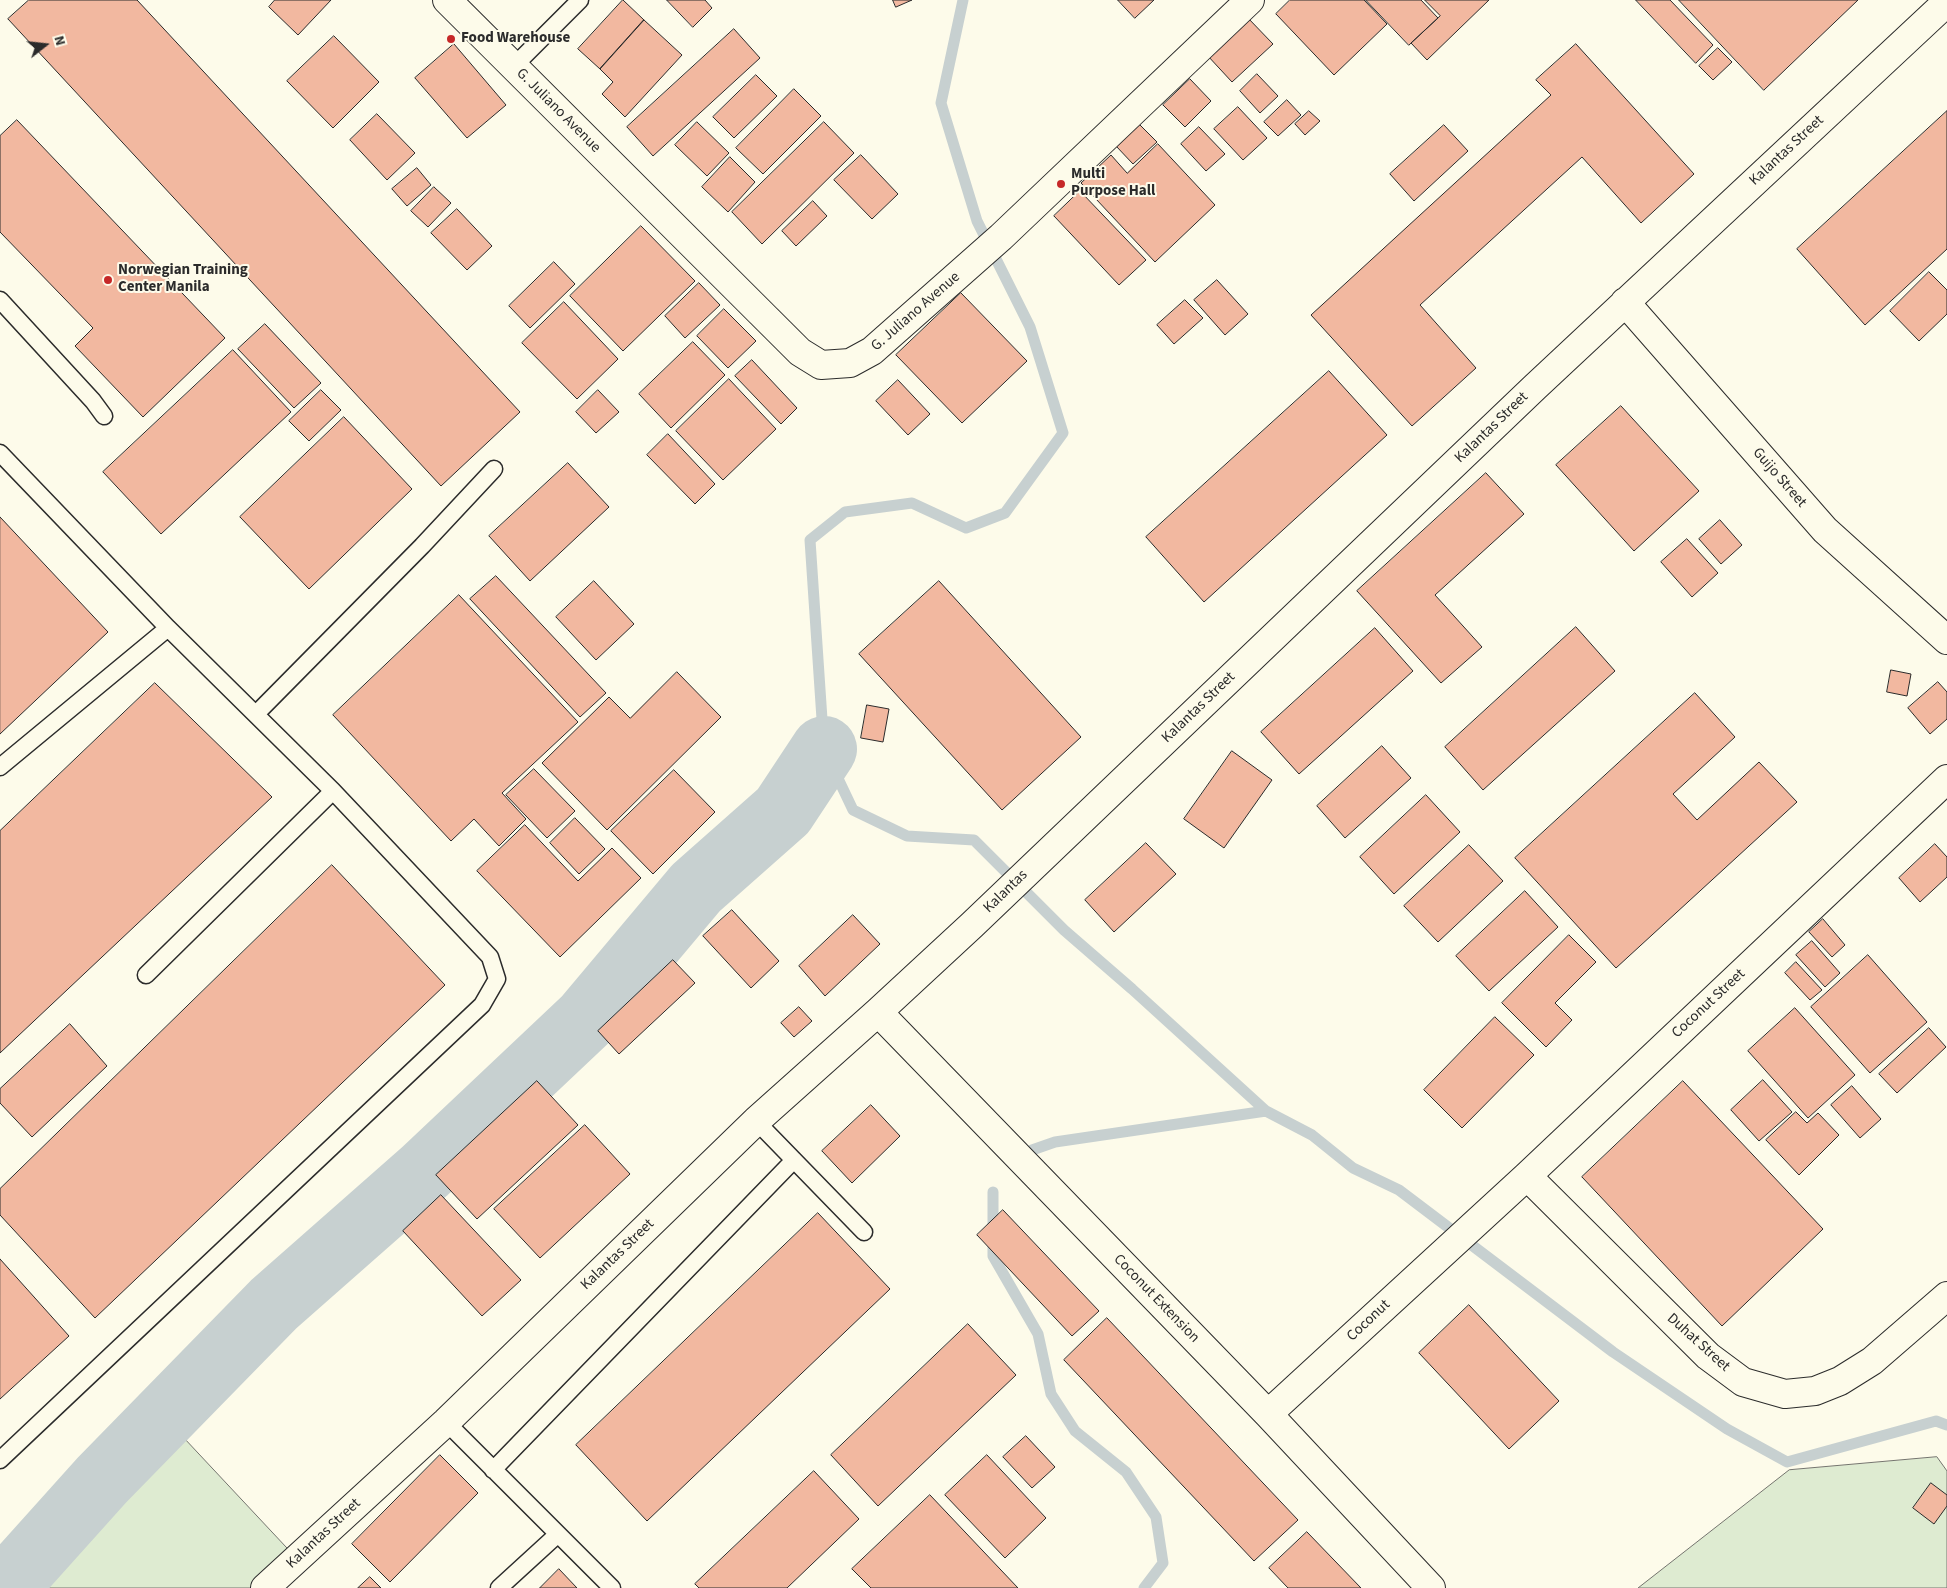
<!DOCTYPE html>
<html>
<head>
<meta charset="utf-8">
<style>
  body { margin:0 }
  #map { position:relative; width:1947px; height:1588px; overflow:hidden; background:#fdfbea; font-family:"Source Sans 3",sans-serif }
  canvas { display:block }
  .north { position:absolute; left:20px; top:20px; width:50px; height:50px; -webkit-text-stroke:4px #fdfbea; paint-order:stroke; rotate:74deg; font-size:14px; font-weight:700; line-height:20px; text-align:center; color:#2b2b2b }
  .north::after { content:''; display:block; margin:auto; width:18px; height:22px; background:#2b2b2b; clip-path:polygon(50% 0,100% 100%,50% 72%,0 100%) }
</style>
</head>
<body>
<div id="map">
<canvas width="1947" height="1588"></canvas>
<div class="north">N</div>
</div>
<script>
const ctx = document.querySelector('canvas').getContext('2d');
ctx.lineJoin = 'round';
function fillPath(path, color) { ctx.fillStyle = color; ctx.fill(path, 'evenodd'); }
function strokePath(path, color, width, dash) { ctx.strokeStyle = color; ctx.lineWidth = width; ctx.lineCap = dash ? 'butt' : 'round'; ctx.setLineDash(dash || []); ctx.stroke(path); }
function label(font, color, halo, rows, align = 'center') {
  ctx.font = font + ' "Source Sans 3",sans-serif'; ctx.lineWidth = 4; ctx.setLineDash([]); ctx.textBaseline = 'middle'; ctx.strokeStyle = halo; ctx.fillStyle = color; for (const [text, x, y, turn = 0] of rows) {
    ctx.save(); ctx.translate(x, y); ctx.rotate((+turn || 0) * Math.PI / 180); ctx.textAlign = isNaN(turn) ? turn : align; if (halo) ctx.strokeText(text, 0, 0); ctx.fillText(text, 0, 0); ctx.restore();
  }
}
const green = new Path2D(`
  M169,1422L301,1563L276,1588H7Z
  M1937,1457L1947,1471V1588H1638L1789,1470Z`);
fillPath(green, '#deebd1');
strokePath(green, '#74746e', 1);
strokePath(new Path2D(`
  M963,0L941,103L977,221L1030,327L1063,433L1005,513L966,528L912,503L845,512L810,540L824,749L853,810L907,836L974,840L1064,930L1132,989L1266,1111L1312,1135L1353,1168L1399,1190L1613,1352L1727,1429L1787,1462L1936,1421L1947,1425
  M1032,1150L1055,1142L1266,1111
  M993,1192V1256L1038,1334L1051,1394L1075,1431L1126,1472L1156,1517L1163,1563L1144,1588`), '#c7d0d0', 11);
strokePath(new Path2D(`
  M5,1588L102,1480L274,1304L425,1171L586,1019L696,888L783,811L824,749`), '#c7d0d0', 66);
const building = new Path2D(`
  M29,0H137L520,412L441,486L8,19Z
  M275,0H331L298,35L269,7Z
  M623,0L644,20L600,69L578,49Z
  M667,0H705L712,8L693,27Z
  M893,0H912L896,7Z
  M1118,0H1154L1135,18Z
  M1290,0H1364L1387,24L1334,75L1276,14Z
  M1366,0H1421L1438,18L1409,45Z
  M1425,0H1489L1427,60L1411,43L1440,16Z
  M1636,0H1670L1713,45L1696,63Z
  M1679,0H1858L1764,90Z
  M1247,17L1273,44L1232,82L1207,55Z
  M644,20L682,55L625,117L602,94L613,82L600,69Z
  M734,29L760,58L653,156L627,127Z
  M334,36L379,82L333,128L287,81Z
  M454,44L506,105L467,138L415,78Z
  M1576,44L1694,174L1641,223L1582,157L1420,305L1476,368L1412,426L1311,315L1551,95L1536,80Z
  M1718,48L1732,62L1713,80L1699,66Z
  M1257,74L1278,96L1260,113L1240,91Z
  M756,75L777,96L734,138L713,117Z
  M1190,79L1211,101L1185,127L1163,105Z
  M794,89L821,116L763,174L736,148Z
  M1287,100L1301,115L1278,136L1264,122Z
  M1238,107L1267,138L1243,160L1214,129Z
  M1309,111L1320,121L1305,135L1295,124Z
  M1947,111V249L1865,325L1797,249Z
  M377,114L415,153L387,180L350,140Z
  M17,120L225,338L143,417L75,346L93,328L0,232V136Z
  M697,122L729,153L707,176L675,145Z
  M824,122L854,153L762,244L732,212Z
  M1139,124L1157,142L1133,164L1116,146Z
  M1444,125L1468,151L1414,201L1390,174Z
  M1199,127L1225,154L1206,171L1181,144Z
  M1158,144L1215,205L1155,262L1081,183L1111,155L1127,173Z
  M861,155L898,194L872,219L834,180Z
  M730,157L755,182L728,212L702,187Z
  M417,168L431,185L407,206L392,189Z
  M434,187L451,203L428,227L411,211Z
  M1080,191L1146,260L1119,285L1054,216Z
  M813,201L827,216L796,246L782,231Z
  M457,209L492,246L467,270L431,233Z
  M641,226L695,281L623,351L570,296Z
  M554,262L575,284L530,328L509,306Z
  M1929,272L1947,290V314L1919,341L1890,311Z
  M1217,280L1248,314L1225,335L1194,300Z
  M699,283L720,305L685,338L665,316Z
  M961,293L1027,361L962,423L896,355Z
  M1185,300L1203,318L1174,344L1157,325Z
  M564,302L618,359L577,399L522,343Z
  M724,309L756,341L728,368L697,336Z
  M265,324L321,383L294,408L238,349Z
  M693,342L725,375L671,428L639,394Z
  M233,350L291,412L161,534L103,472Z
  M752,360L797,408L781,424L735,376Z
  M1329,371L1387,435L1204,602L1146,537Z
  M729,379L776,429L723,480L676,431Z
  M898,380L930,414L908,435L876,401Z
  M321,390L341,410L309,441L289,421Z
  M598,390L619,412L596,433L576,412Z
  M1621,406L1699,491L1634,551L1556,465Z
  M344,417L412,489L309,589L240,517Z
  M668,434L715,484L695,504L647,455Z
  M568,463L609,507L530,581L489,536Z
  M1486,473L1524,514L1435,595L1482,647L1441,683L1357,591Z
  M0,517L108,632L0,734Z
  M1720,520L1742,545L1721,564L1699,539Z
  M1687,539L1718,573L1692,597L1661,562Z
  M496,576L606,693L580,717L470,599Z
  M594,581L634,624L596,660L556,617Z
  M939,581L1081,737L1002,810L859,654Z
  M459,595L578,722L502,793L526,819L499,846L474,819L451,841L333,715Z
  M1576,627L1615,671L1483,790L1445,747Z
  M1375,628L1413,671L1299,774L1261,732Z
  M1891,670L1911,674L1907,696L1887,692Z
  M677,672L721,717L607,830L542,763L609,697L630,718Z
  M1938,682L1947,692V719L1930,734L1908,708Z
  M155,683L272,797L0,1053V831Z
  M1695,693L1735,737L1673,794L1697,820L1759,762L1797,802L1616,968L1515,858Z
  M867,705L889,709L883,742L861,738Z
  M1382,746L1411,778L1345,838L1317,806Z
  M1232,751L1272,780L1224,848L1184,819Z
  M534,769L575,811L547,838L506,795Z
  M674,770L715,812L653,874L611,831Z
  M1426,795L1460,832L1394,894L1360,857Z
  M575,818L605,849L579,874L550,843Z
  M525,825L578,881L612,848L641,878L560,957L477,871Z
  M1146,843L1176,874L1114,932L1085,900Z
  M1935,844L1947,857V877L1920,902L1899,878Z
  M1469,845L1503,881L1438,942L1404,906Z
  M332,865L445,985L95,1318L0,1215V1189Z
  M1525,891L1558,927L1489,991L1456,956Z
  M732,910L779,961L751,988L703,936Z
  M853,915L880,944L825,996L799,966Z
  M1823,919L1845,945L1832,957L1809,932Z
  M1569,935L1596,962L1555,1003L1572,1020L1546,1047L1502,1003Z
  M1812,941L1840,973L1825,987L1796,955Z
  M1868,955L1927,1022L1870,1073L1811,1007Z
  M673,960L695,983L619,1054L598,1031Z
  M1796,962L1822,990L1810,1000L1785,973Z
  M799,1007L812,1021L794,1037L781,1023Z
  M1795,1008L1855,1075L1808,1118L1748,1051Z
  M1495,1017L1534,1055L1462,1128L1424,1090Z
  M70,1024L107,1066L32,1137L0,1103V1089Z
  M1929,1028L1946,1047L1897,1093L1879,1074Z
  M1763,1080L1792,1112L1759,1141L1731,1110Z
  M537,1081L578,1125L477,1219L436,1175Z
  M1683,1081L1823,1229L1722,1326L1582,1177Z
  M1852,1086L1881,1119L1860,1138L1831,1105Z
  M871,1105L900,1136L852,1183L822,1151Z
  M1796,1112L1807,1123L1818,1113L1839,1135L1799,1175L1766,1140Z
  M585,1125L630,1174L540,1258L494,1209Z
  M441,1195L521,1280L482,1316L403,1231Z
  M1003,1210L1099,1311L1072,1336L977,1235Z
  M818,1213L890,1289L647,1521L576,1445Z
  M0,1259L69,1336L0,1399Z
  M1469,1305L1559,1401L1509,1449L1419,1353Z
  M1107,1318L1298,1520L1254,1561L1064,1360Z
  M968,1324L1016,1375L878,1506L831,1455Z
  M1026,1436L1055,1467L1032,1488L1003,1457Z
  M440,1455L478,1493L390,1582L352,1544Z
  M987,1455L1046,1518L1005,1558L945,1495Z
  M814,1471L859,1519L787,1588H699L695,1584Z
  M1931,1483L1947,1495V1506L1934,1524L1913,1508Z
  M930,1495L1018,1588H871L852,1569Z
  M1307,1532L1361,1588H1288L1269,1568Z
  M559,1569L577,1588H540Z
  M370,1577L381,1588H358Z`);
fillPath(building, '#f2b8a0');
strokePath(building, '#2b2b2b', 1);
const lane = new Path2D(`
  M513,67L580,0
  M0,300L93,401L104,416
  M0,453L168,628L333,791L490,957L497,979L482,1005L0,1460
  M256,714L422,546L494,469
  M0,767L168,628
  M146,975L333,791
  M756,1121L864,1232
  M446,1422L612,1588
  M493,1470L794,1160
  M499,1588L558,1534`);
const street = new Path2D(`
  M447,0L800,352L821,365L850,363L872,351L1001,237L1250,0
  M1625,302L1825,530L1947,640
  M878,1012L1268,1414L1431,1588
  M1527,1176L1708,1356L1743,1382L1785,1394L1815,1391L1840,1381L1872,1361L1947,1296
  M1268,1414L1527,1176L1947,779
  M265,1588L446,1422L756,1121L878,1012L972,925L1535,387L1947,2`);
strokePath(lane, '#2b2b2b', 19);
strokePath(street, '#2b2b2b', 30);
strokePath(lane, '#fdfbea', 16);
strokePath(street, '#fdfbea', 28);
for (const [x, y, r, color] of [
  [451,39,5,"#c62828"],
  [1061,184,5,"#c62828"],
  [108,280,5,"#c62828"]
]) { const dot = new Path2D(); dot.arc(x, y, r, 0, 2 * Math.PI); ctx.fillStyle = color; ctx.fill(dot); strokePath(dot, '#fdfbea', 2); }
label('bold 15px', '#2b2b2b', '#fdfbea', [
  ["Food Warehouse",461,39],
  ["Multi",1071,175],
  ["Purpose Hall",1071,192],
  ["Norwegian Training",118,271],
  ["Center Manila",118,288]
], 'left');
label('15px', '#2b2b2b', '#fdfbea', [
  ["G. Juliano Avenue",558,111,45],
  ["Kalantas Street",1787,151,-43],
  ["G. Juliano Avenue",916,312,-41],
  ["Kalantas Street",1492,428,-44],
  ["Guijo Street",1779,478,49],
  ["Kalantas Street",1199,708,-44],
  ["Kalantas",1006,892,-44],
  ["Coconut Street",1709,1004,-43],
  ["Kalantas Street",618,1255,-44],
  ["Coconut Extension",1156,1299,46],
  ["Coconut",1369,1321,-43],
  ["Duhat Street",1698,1343,42],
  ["Kalantas Street",324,1534,-43]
]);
</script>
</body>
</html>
